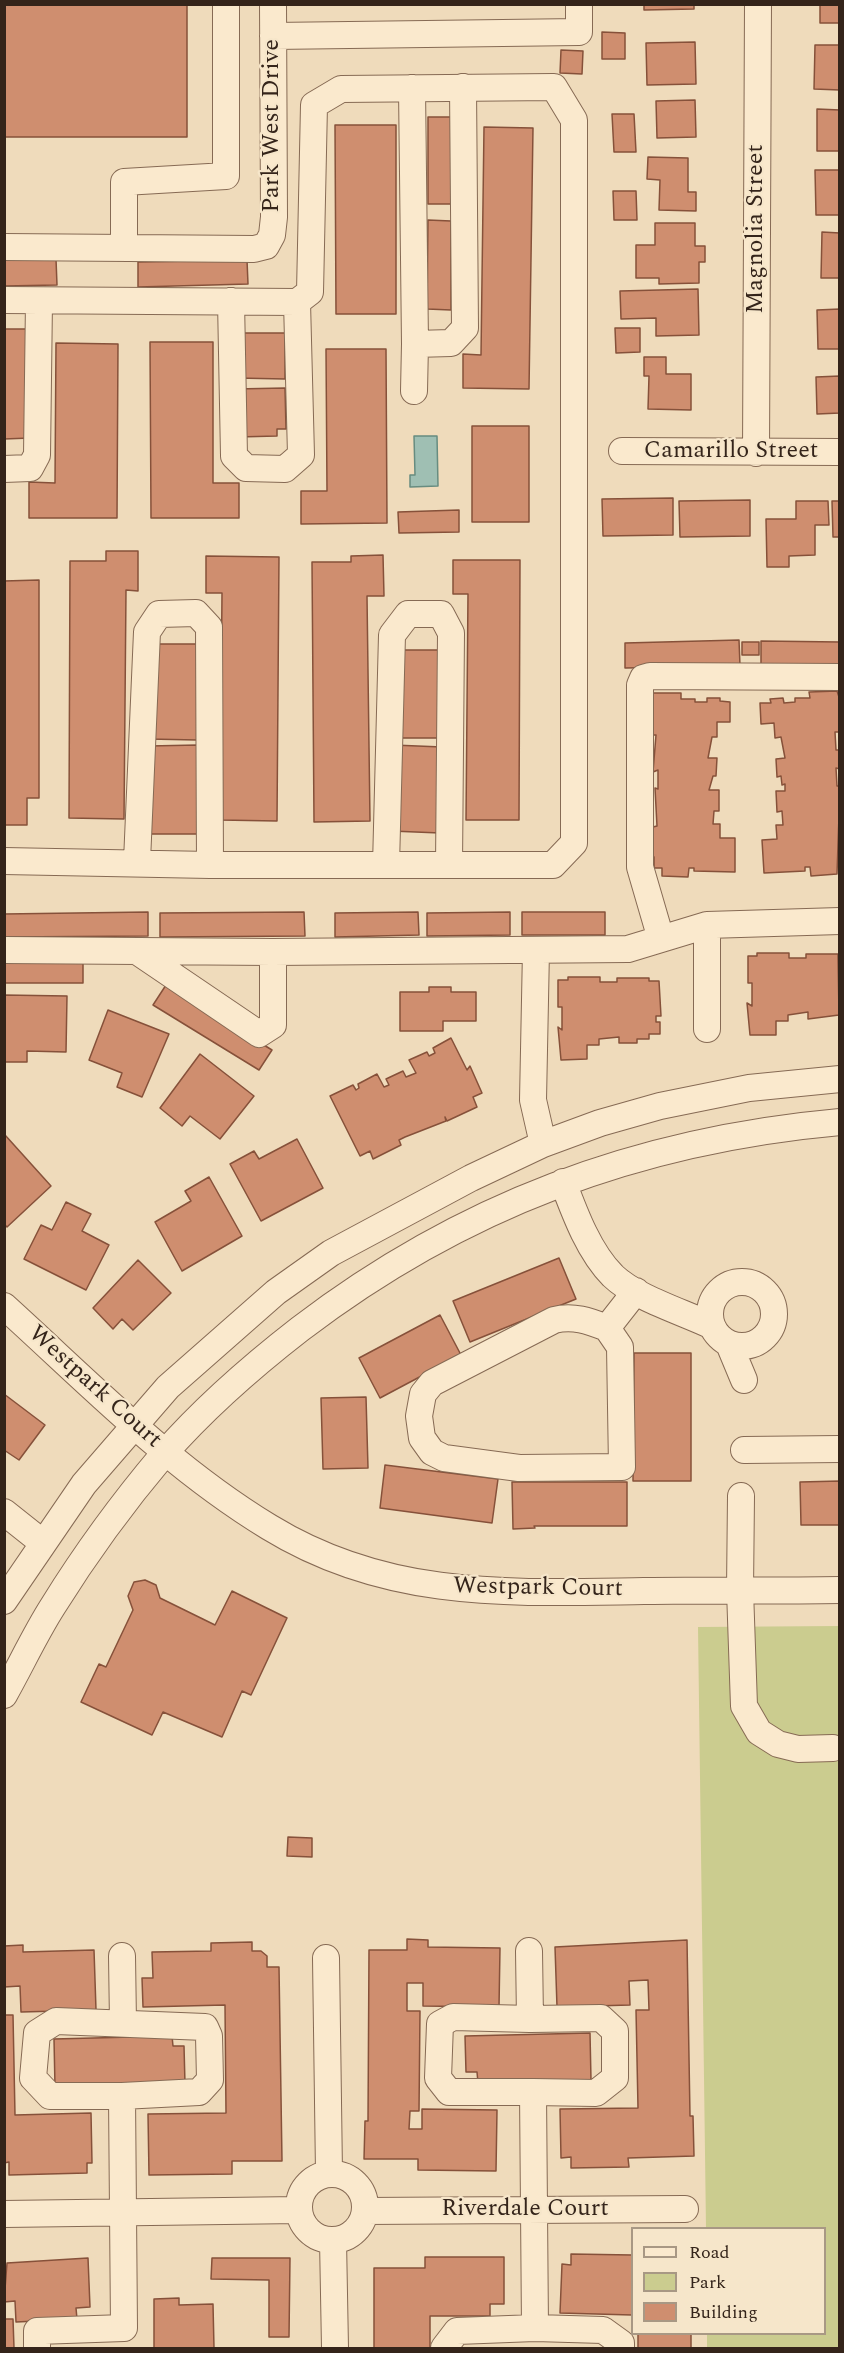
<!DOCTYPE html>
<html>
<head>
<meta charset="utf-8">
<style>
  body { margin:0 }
  #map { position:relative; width:844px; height:2353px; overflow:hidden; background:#efdbbb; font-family:Spectral,serif }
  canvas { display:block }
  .frame { position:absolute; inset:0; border:6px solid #34241a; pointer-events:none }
  .legend { position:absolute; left:631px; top:2227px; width:195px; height:108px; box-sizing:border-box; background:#f6e6ca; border:2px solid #a89884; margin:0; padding:8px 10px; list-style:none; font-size:18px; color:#34241a }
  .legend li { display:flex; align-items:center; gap:12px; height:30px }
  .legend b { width:30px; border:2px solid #a89884 }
</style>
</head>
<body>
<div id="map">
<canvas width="844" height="2353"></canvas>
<div class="frame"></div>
<ul class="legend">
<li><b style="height:8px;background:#fae9cd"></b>Road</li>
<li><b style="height:16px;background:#cbcc8f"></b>Park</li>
<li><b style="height:16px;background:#cf8e6f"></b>Building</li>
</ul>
</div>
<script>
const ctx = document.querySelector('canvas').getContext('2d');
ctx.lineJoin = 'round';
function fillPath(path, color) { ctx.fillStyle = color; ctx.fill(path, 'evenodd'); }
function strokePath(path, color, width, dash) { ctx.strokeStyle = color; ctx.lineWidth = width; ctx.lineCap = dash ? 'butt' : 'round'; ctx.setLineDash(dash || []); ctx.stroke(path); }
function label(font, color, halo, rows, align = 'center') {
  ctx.font = font + ' Spectral,serif'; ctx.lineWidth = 4.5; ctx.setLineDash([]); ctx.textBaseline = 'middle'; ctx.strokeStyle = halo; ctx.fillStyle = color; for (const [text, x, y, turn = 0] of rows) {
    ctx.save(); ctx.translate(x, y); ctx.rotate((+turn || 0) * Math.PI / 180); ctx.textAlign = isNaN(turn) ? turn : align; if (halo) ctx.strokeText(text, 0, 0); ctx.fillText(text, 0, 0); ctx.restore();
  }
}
fillPath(new Path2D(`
  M839,1626V2348H707V2334H824V2228H706L698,1627Z`), '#cbcc8f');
const water = new Path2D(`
  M414,436H437L438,486L410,487V475H415Z`);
fillPath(water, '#9fbfb3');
strokePath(water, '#678c80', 1.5);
const building = new Path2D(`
  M4,4H187V137H4Z
  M644,4H694V9L644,10Z
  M820,4H840V23H820Z
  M602,32L625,33V59H602Z
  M695,42L696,84L647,85L646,43Z
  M815,45H840V90L814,89Z
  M561,50L583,51L582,74L560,73Z
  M695,100L696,137L657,138L656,101Z
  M817,109L840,110V151H817Z
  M612,114H634L636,152H614Z
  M428,117H451V204H428Z
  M335,125H396V314H336Z
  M484,127L533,128L529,389L463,388V354L481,355Z
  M648,157L688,158V192H696V211L659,210L660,180L647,179Z
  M815,170H840V215H816Z
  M613,191H636L637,220H614Z
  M428,220L451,221V310L427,309Z
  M655,223H695V246H705V262H699V283L659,284V278H636V245H655Z
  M822,232L840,233V278H821Z
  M56,259L57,285L4,286V260Z
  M247,260L248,284L138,287V262Z
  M698,289L699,335L656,336V318L621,319L620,291Z
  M840,309V349H818L817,310Z
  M615,328H640V352L616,353Z
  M4,329H29L30,438L4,439Z
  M236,333H285V379L236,378Z
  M150,342H213V483H239V518H151Z
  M56,343L118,344L117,518H29V482L55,483Z
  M326,349H386L387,523L301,524V491H327Z
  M644,357H666V374H691V410L648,409L649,376H644Z
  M840,376V413L817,414L816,377Z
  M285,388L286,429H277V436L237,437L235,389Z
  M472,426H529V522H472Z
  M673,498V535L603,536L602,499Z
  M750,500V536L680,537L679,501Z
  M796,501H828L829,525H815V555L789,556V567H767L766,519H796Z
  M832,501H840V537H833Z
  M459,510V532L399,533L398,512Z
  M106,551H138V591L126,590L124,819L69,818L70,561H106Z
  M383,555L384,596H367L370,821L314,822L312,562H351V556Z
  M206,556L279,557L277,821L220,820L222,593H206Z
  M453,560H520L519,820H466L468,594H453Z
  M39,580V798H27V825H4V581Z
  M739,640L740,666L625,668V643Z
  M761,641L840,642V667L761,666Z
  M742,642H759V655H742Z
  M157,644H198L197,740L148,739Z
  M393,650H441V738H393Z
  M837,691L840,700V732H835L836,750H840V769L836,768L837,786H840L837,874L811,876L810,867H805V871L764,873L762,840L777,839L776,825H783L782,811L777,812L776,791H785V784L782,785L781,776L777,777L776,759L785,758L781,737L775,738L774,723L761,724L760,703H771L770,699L783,698L784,703L795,702V698H810L809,692Z
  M653,693H681V699H695V702H707V698H720V701L730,702V722H717V737H712L708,758H717L716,776H713L709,790H719V811H714L713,824H720V838H735V872L694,871V868H689L688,877L662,876V868H654V857L652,856L653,827L657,826L655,788L658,789V770L653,772L656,735H649Z
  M198,745V834H149V746Z
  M393,745L442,747L440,833L391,831Z
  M148,912V936L4,937V914Z
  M304,912L305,936L160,937V913Z
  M418,912L419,935L335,937V913Z
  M510,912V935L427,936V913Z
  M522,912H605V935H522Z
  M757,953H789V958H806V954H838L839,1015L808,1019V1012L788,1015V1021H776V1035H750L747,1003L752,1006V983H748V956H757Z
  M83,959V983H4V960Z
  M568,977H600V982H617V978H649V981H659L661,1016H656V1022H660V1034H649V1039H637V1043H619V1037L599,1039V1045H587V1059L561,1060L558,1027L562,1030V1007H558V980H568Z
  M166,985L272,1050L259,1070L153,1005Z
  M429,987H451V992H476V1021H443V1031H400V992H429Z
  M4,995L67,996L66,1052L27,1051V1062H4Z
  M108,1010L169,1034L142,1097L117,1087L122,1073L89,1060Z
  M451,1038L467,1070L470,1066L482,1093L473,1097L477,1107L447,1121L445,1117L446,1121L405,1137L399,1140L401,1145L373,1159L370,1151L360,1156L330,1096L353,1085L356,1090L359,1088L358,1084L377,1074L384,1087L389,1085L386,1079L403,1071L406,1077L416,1073L409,1060L427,1052L429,1056L435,1053L433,1048Z
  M200,1054L254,1096L220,1139L190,1116L182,1126L160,1108Z
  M5,1135L51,1186L7,1227L4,1224Z
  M297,1139L323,1188L261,1221L230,1164L254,1151L259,1159Z
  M209,1177L242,1236L182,1271L155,1222L191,1201L185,1191Z
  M66,1202L91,1214L82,1231L109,1245L86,1290L24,1259L41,1225L52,1230Z
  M559,1258L576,1299L470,1342L453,1301Z
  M138,1260L171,1293L133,1330L122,1319L113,1329L93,1308Z
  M440,1315L461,1355L380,1398L359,1358Z
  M634,1353H691V1481H633Z
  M4,1394L45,1425L19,1460L4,1450Z
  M366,1397L368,1468L323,1469L321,1398Z
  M385,1465L498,1479L492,1523L380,1508Z
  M840,1481V1525H801L800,1482Z
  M512,1482H627V1526H534L535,1528L513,1529Z
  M145,1580L156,1585L160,1598L215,1625L232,1591L287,1618L251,1695L242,1691L222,1737L163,1712L152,1735L81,1702L99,1664L106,1667L133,1610L128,1596L134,1582Z
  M288,1837L312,1838V1857L287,1856Z
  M407,1939L428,1940V1947L500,1948L499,2007L423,2006V1983H407V2011H420L419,2111H410L409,2129H422V2109L497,2110L496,2171L418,2170V2159H364L365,2121H368L369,1950H407Z
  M687,1940L690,2116H693L694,2156L628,2158L629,2167L571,2168V2157L561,2158L560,2109L638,2108L636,2010H649L648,1980L629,1981L630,2005L557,2007L555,1947Z
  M252,1942V1951H261L267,1956V1967H279L282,2161H232V2174L149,2175L148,2114L226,2113L225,2005L143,2007L142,1978H153L152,1952L211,1951V1943Z
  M23,1945V1952L94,1950L96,2010L21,2012L20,1986L4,1987V1946Z
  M4,2015H13L15,2115L91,2113L92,2163H87V2173L9,2175V2162L4,2163Z
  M590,2033L591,2080L478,2083L477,2072H466L465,2036Z
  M172,2036L173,2046H184L185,2084L55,2087L54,2039Z
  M571,2254L632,2255V2315L560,2313L562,2264L571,2265Z
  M425,2257H504V2304H490V2316H430V2348H374V2268H425Z
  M88,2258L90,2307L76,2308L77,2319L16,2322L15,2301L4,2302L7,2263Z
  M212,2258H290L289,2337H269V2280L211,2279Z
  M179,2298V2305L213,2304L214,2348H154V2299Z
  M4,2319H13L14,2348H4Z
  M638,2334H691V2348H634H638Z`);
fillPath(building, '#cf8e6f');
strokePath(building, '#86513a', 1.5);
const minor = new Path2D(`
  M273,36L579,32V4
  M412,88L415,344
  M4,247L254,249L266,246L272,235L274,217L273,4
  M124,248V182L226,176V4
  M4,300L297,302L310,292L314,105L341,89L554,87L574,120V843L553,865H210L4,861
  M231,301L234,456L246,468L285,469L301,455L297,302
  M414,391L415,344L451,343L465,328L463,87
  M622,451L840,452
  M756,453L758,4
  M4,469L30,468L37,455L39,301
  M137,861L147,632L159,614L196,613L209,627L210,865
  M386,865L392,635L408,614H441L451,633L449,865
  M661,939L640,867V685L643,678L650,676L840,677
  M4,950L273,952V1025L259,1034L138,952
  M536,950L533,1100L543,1144
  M273,952L628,949L707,925L840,921
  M707,1029V925
  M563,1182C575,1214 589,1252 613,1276C636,1298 683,1312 712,1326
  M710 1314a32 32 0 1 1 64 0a32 32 0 1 1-64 0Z
  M4,1306C89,1383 170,1467 269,1527C388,1600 511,1593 644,1591C709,1590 774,1591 840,1590
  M607,1328C589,1321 573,1315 554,1320L432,1383L423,1394L419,1416L422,1438L432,1452L444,1458L519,1468L622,1467L620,1347L607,1328L636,1291
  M729,1344L744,1380
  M744,1450L840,1449
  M741,1496L740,1590L744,1706L759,1732L778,1744L798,1749L833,1748
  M4,1512L43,1543
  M4,1601L84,1484L168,1387L276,1292L331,1253L471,1178L543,1144L600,1123L660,1106L749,1088L840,1079
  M4,1695C21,1665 35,1634 53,1606C84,1556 125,1500 163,1455C204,1408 251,1367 300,1329C461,1206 638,1140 840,1122
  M529,1951L530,2019L601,2018L615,2031V2078L596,2093L533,2092L535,2328
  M122,1956L123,2023
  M326,1958L329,2173
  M530,2019L453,2017L440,2024L438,2078L449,2092H533
  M56,2021L205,2027L209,2036L210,2080L199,2092L122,2096H50L33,2078L37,2033Z
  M299 2207a33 33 0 1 1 66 0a33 33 0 1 1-66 0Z
  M365,2211L685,2209
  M4,2214L298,2210
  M333,2240L335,2348
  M37,2348V2331L124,2328L122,2096
  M444,2348L457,2331L535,2328L603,2330L621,2343V2348`);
strokePath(minor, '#866a54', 28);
strokePath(minor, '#fae9cd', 26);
label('24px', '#34241a', '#f6e6ca', [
  ["Park West Drive",273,126,-90],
  ["Magnolia Street",757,229,-90],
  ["Camarillo Street",731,452],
  ["Westpark Court",94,1388,42],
  ["Westpark Court",538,1589,1],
  ["Riverdale Court",525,2210]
]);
</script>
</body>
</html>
